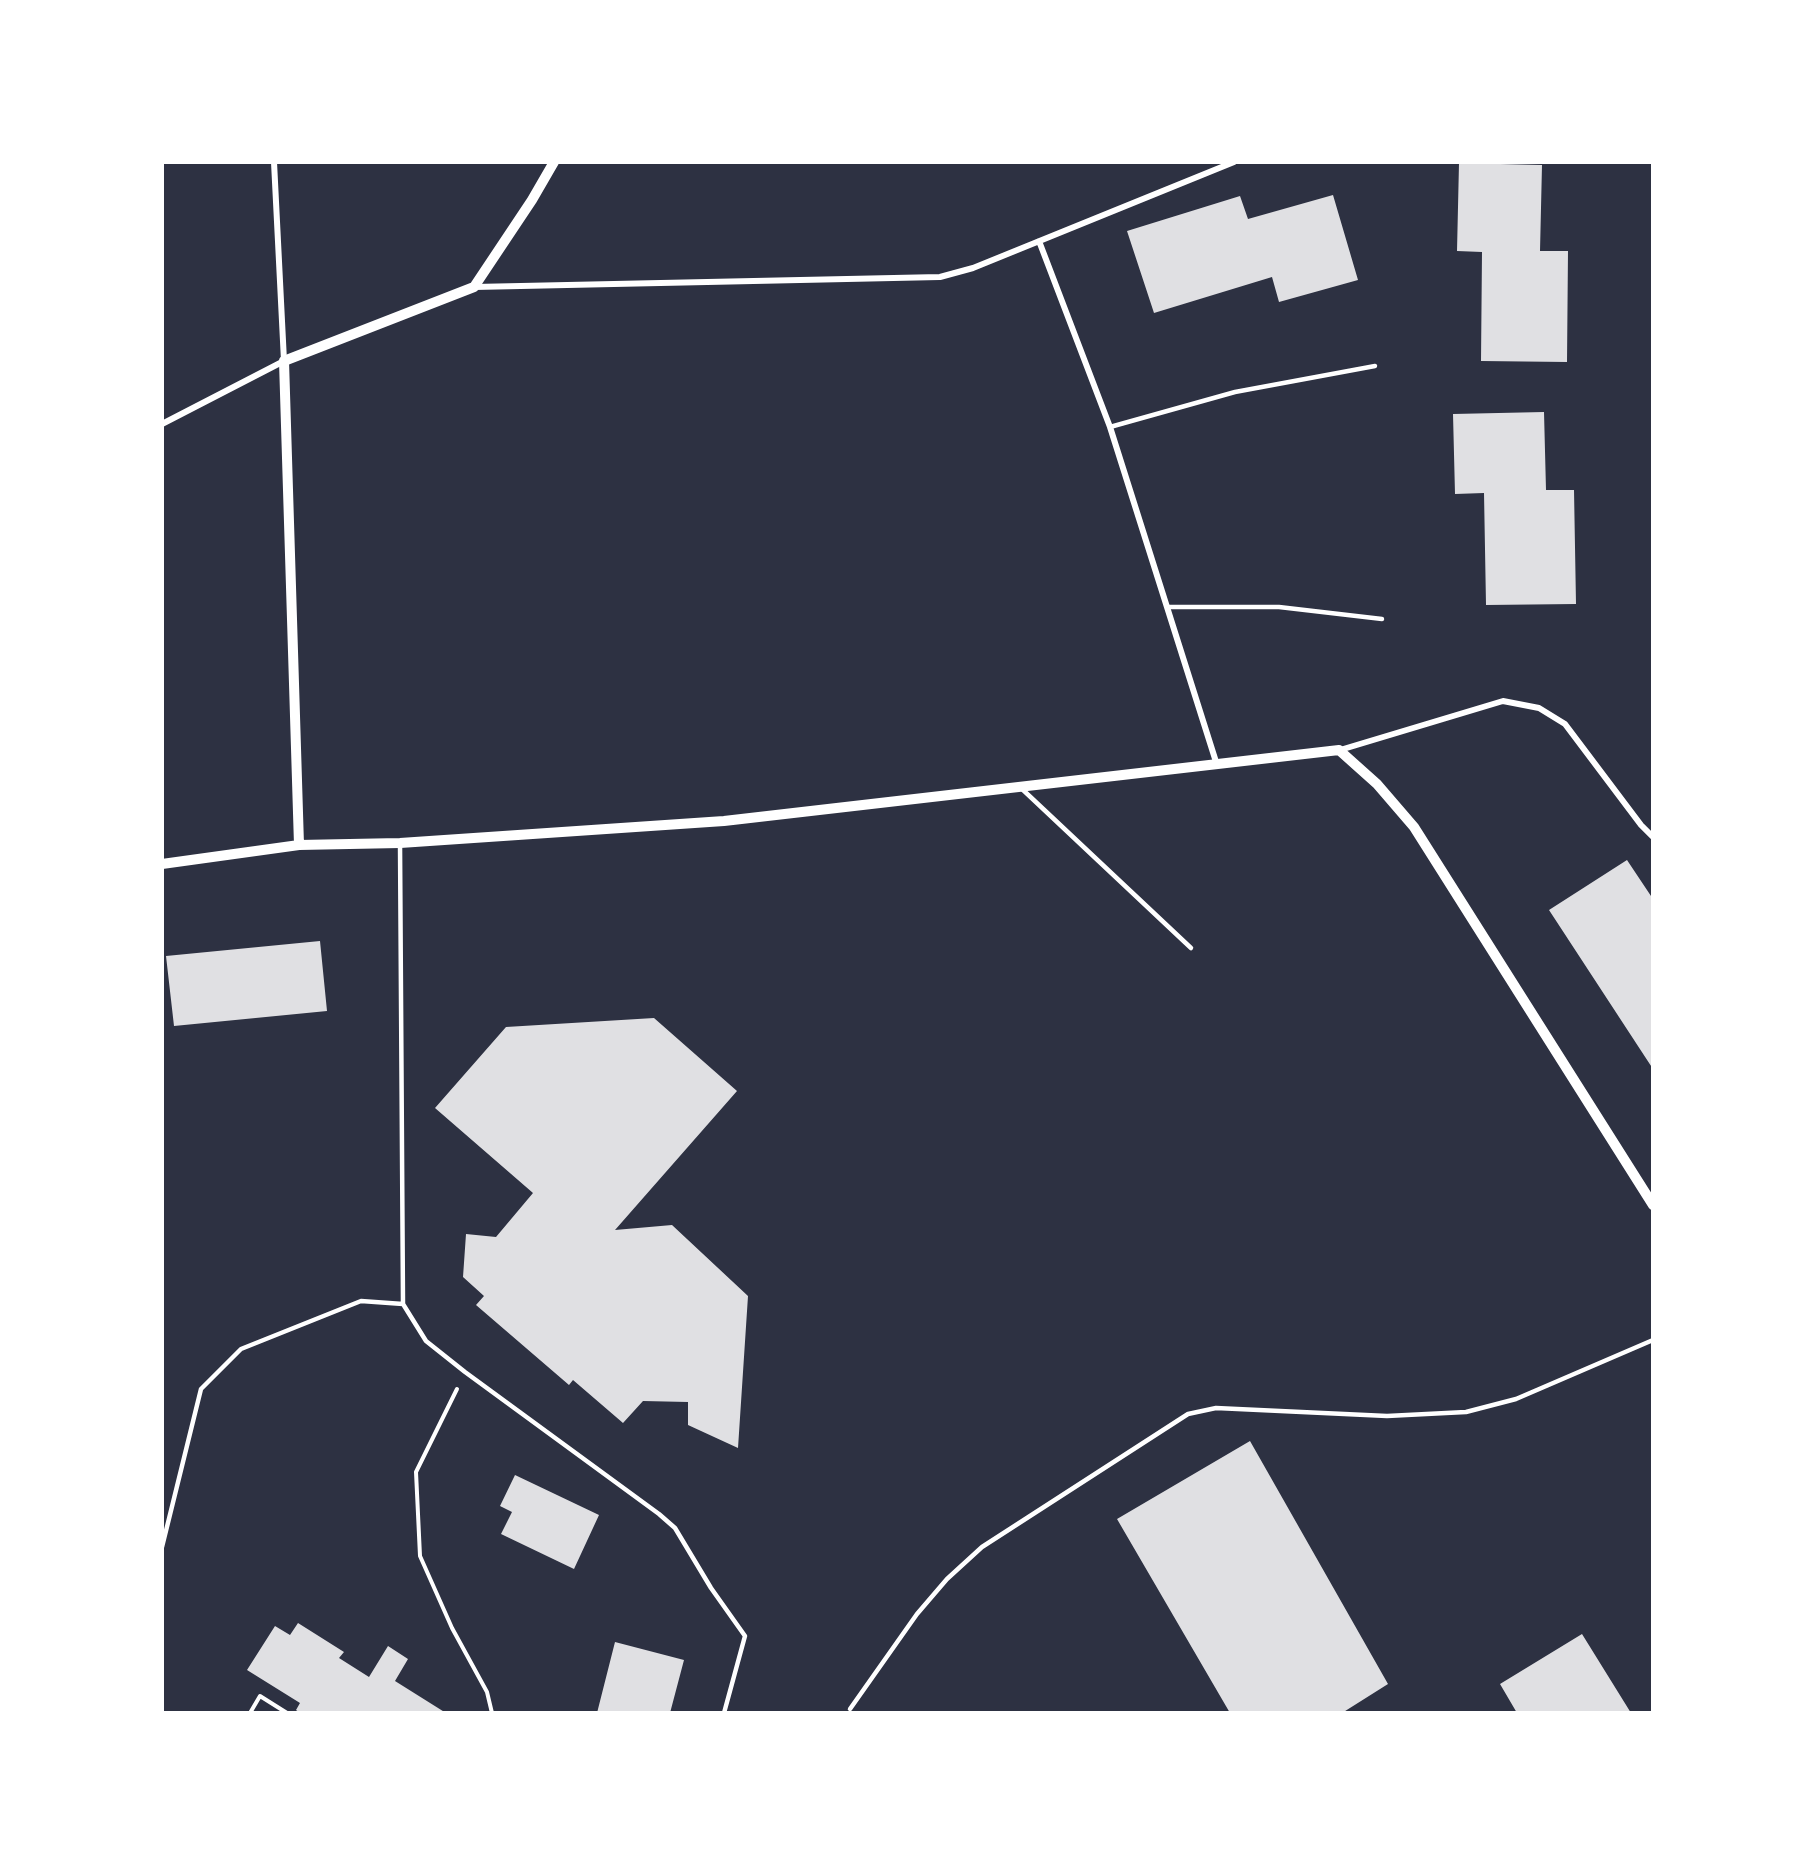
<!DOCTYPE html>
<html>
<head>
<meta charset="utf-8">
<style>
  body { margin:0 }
  #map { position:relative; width:1815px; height:1875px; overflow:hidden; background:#2d3142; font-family:"Public Sans",sans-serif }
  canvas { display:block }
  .frame { position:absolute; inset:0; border:164px solid #fff; pointer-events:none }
</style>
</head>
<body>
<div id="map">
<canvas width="1815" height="1875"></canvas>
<div class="frame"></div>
</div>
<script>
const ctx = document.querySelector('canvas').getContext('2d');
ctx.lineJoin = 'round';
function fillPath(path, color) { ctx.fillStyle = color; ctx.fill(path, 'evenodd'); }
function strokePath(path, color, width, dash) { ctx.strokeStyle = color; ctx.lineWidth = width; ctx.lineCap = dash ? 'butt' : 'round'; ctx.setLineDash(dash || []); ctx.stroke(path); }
fillPath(new Path2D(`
  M1459,163L1542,165L1540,251H1568L1567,362L1481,361L1482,252L1457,251Z
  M1333,195L1358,280L1279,302L1272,277L1154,313L1127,231L1240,196L1248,219Z
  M1544,412L1546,490H1574L1576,604L1486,605L1484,493L1455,494L1453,414Z
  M1627,860L1653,899V1069L1549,910Z
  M320,941L327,1011L174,1026L166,956Z
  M654,1018L737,1091L615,1230L672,1225L748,1296L738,1448L688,1425V1402L643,1401L623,1423L573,1380L569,1385L476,1305L484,1296L463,1277L466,1234L496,1237L533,1193L435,1108L506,1027Z
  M1250,1441L1388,1684L1342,1713H1230L1117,1519Z
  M515,1475L599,1515L574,1569L501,1534L512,1512L500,1506Z
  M298,1623L344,1652L339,1658L369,1677L388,1646L408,1659L395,1681L446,1713H300L296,1710L300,1703L247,1670L275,1626L290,1635Z
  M1582,1634L1631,1713H1517L1500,1684Z
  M615,1642L684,1660L670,1713H597Z`), '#e0e0e3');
strokePath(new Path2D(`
  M457,1389L416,1472L420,1556L452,1628L487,1692L492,1713
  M250,1713L260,1696L287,1713`), '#fff', 4);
strokePath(new Path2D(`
  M1110,427L1235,392L1375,366
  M1167,607H1279L1382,619
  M1022,789L1191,948
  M400,843L403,1304L426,1341L465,1372L659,1514L675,1528L711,1588L745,1636L724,1713
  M162,1547L201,1389L241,1349L361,1301L403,1304
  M850,1709L917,1614L947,1579L982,1547L1188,1414L1216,1408L1387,1416L1466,1412L1516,1399L1653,1340`), '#fff', 4.5);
strokePath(new Path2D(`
  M1039,241L1110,427L1217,765
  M474,287L940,277L973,268L1234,162
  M162,424L284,361L274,162
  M1340,750L1503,701L1539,708L1565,724L1641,825L1653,837`), '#fff', 6);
strokePath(new Path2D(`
  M299,845L284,361L474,287L532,200L554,162
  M162,864L299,845L400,843L724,821L1339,750L1377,784L1414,827L1653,1205`), '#fff', 10);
</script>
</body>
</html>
